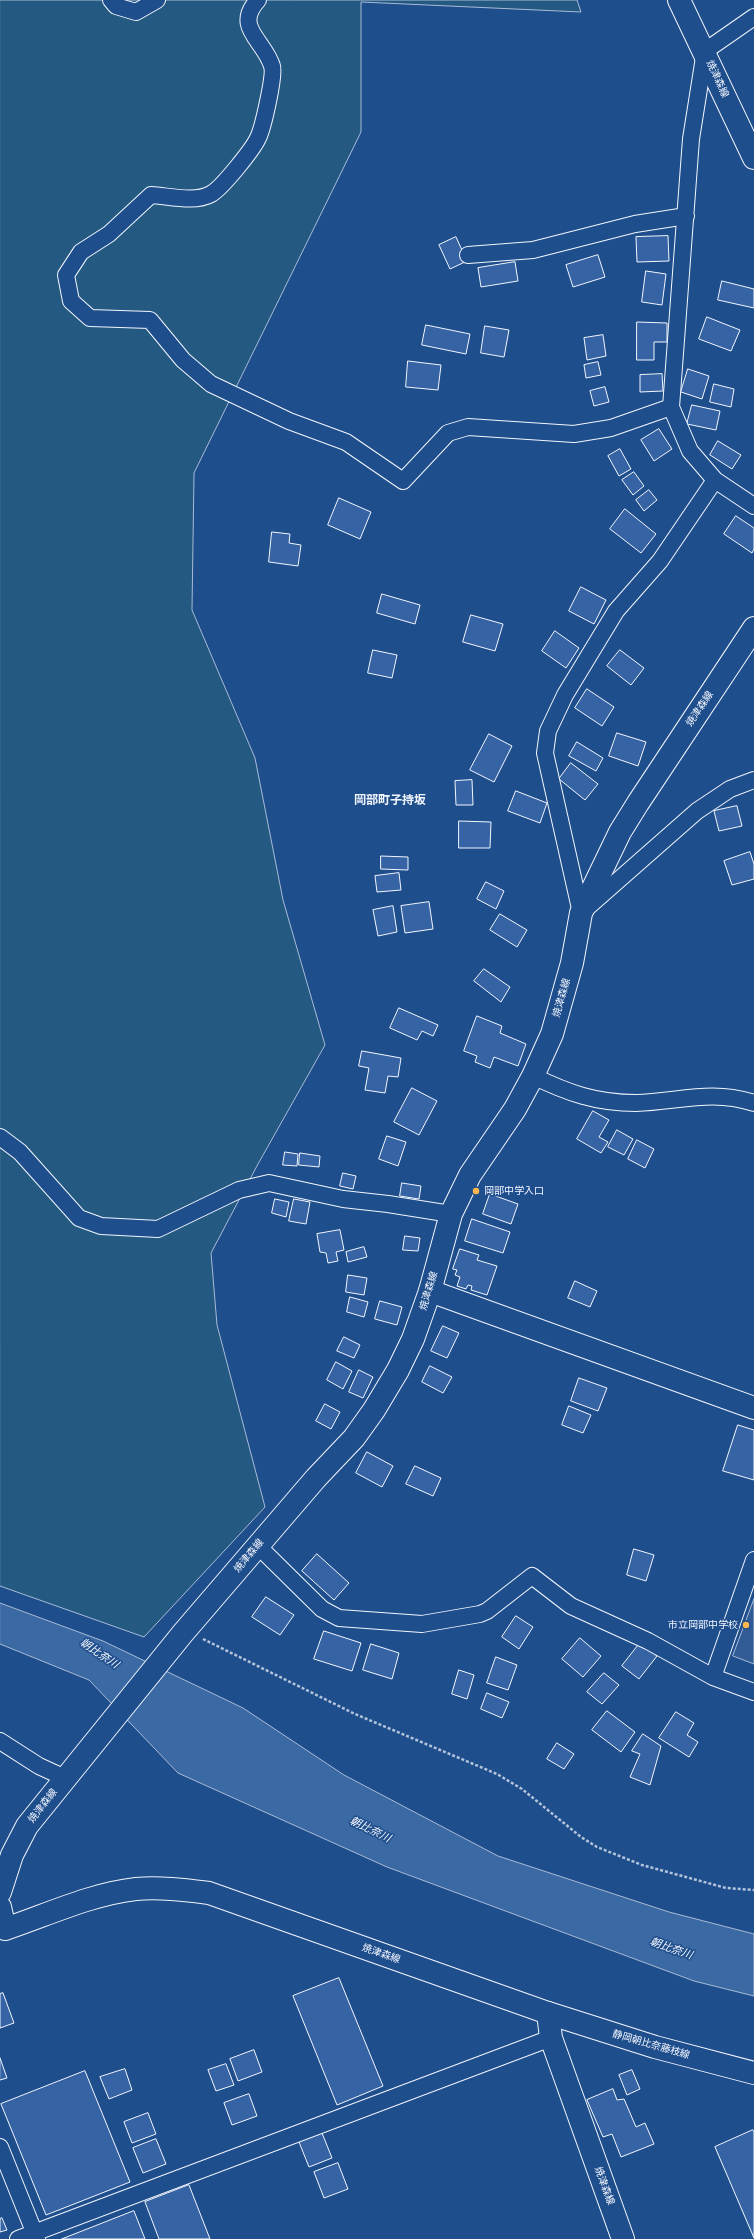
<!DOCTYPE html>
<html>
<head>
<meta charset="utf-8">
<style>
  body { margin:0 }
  canvas { display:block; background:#1f4e8c }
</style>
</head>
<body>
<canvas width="754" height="2239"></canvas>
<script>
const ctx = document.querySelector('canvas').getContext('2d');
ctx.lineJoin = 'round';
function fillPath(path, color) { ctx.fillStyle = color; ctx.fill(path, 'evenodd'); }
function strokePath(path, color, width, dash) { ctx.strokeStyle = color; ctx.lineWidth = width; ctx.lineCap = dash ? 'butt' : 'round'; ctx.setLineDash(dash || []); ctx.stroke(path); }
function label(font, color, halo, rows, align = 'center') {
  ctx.font = font + ' "Varela Round","Noto Sans JP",sans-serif'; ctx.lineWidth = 3; ctx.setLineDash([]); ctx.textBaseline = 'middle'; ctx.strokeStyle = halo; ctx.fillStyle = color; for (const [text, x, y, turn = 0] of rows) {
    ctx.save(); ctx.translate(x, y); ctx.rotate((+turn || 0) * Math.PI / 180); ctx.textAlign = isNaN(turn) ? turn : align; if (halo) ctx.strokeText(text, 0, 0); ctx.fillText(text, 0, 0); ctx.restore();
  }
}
const green = new Path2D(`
  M0,0H577L581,12L361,2V132L194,473L192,610L255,758L283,900L325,1045L258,1164L211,1253L217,1325L265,1507L144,1637L0,1586Z`);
fillPath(green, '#245a82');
strokePath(green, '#a8bbd7', 1);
const parking = new Path2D(`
  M754,1599V1664L733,1656Z`);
fillPath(parking, '#305b95');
strokePath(parking, '#a8bbd7', 1);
const water = new Path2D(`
  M0,1603L103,1641L243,1708L344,1775L498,1856L669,1912L754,1934V1996L694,1981L387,1867L178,1773L89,1680L0,1644Z`);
fillPath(water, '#3b69a3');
strokePath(water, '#a8bbd7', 1);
const building = new Path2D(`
  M668,236L669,261L637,262L636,237Z
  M456,237L467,261L450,269L439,245Z
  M598,255L605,277L573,287L566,265Z
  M515,262L518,281L481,287L478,268Z
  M646,271L666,274L662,305L642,302Z
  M722,281L754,289V308L718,300Z
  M707,317L740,330L731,351L699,339Z
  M637,322L667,323V342H654V360H637Z
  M426,325L470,334L466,354L422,345Z
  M485,326L509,330L504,357L481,353Z
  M603,335L606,356L587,360L584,338Z
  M408,361L441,365L438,390L406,387Z
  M598,362L601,375L586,378L584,365Z
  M688,369L709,376L702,399L681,392Z
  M662,374L663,391L640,392V375Z
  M714,384L734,389L731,407L710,402Z
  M605,387L609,402L594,406L590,391Z
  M692,405L720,411L716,430L687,424Z
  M659,429L672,449L654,461L641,440Z
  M718,441L741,455L732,469L710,455Z
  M620,449L631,469L619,476L608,456Z
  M634,472L644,486L633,495L622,480Z
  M649,490L657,500L644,511L636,500Z
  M339,498L371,512L360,539L328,525Z
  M625,509L656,534L641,553L610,529Z
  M736,516L754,528V549L752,553L724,534Z
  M272,532L290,534L289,543L301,545L298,566L269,562Z
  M581,587L606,600L594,624L569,611Z
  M382,594L420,605L415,624L377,613Z
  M471,615L503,624L495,651L463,642Z
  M555,631L579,648L566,668L542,651Z
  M373,650L397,655L392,678L368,673Z
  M620,650L644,668L631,685L607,666Z
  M587,689L614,707L602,726L575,708Z
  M617,733L646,742L638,766L609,756Z
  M489,734L512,746L494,782L470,770Z
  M577,742L603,758L596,771L569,756Z
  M571,763L598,784L585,800L559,779Z
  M472,780L473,805H456L455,781Z
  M516,791L547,803L540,823L508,811Z
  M737,806L742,826L719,831L714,811Z
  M459,821L491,822L490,848H459Z
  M750,852L754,864V879L732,885L724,861Z
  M381,856L408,857V870L381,869Z
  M399,873L401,890L377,892L375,876Z
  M486,882L504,891L496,909L477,899Z
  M429,902L433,929L405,933L401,906Z
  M393,906L397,932L378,936L373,910Z
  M500,914L527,930L517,947L490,930Z
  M484,969L510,987L501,1002L474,981Z
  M399,1008L438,1025L433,1036L422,1031L417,1040L390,1028Z
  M477,1016L502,1026L500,1033L526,1044L518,1066L494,1057L490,1068L475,1062L477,1056L464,1051Z
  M362,1051L401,1058L398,1077L388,1076L385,1093L365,1090L369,1068L359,1066Z
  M412,1088L437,1101L419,1135L394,1122Z
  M593,1111L609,1120L599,1137L608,1142L601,1153L577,1139Z
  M617,1130L633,1139L624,1155L608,1147Z
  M387,1136L406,1142L398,1166L379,1159Z
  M637,1140L654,1149L645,1168L628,1159Z
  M285,1152L298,1154L297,1166L283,1165Z
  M300,1153L320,1156L319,1167L299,1165Z
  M343,1173L356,1176L353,1189L340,1186Z
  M402,1183L421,1186L419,1199L400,1196Z
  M490,1194L518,1204L511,1224L483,1214Z
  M275,1199L289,1202L286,1217L272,1213Z
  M294,1199L310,1202L306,1224L289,1221Z
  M472,1219L510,1232L503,1253L465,1241Z
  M340,1230L344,1250L336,1252L338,1261L328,1263L326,1253L320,1252L317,1234Z
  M405,1236L420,1238L418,1251L403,1250Z
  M364,1247L367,1257L348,1262L346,1252Z
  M460,1249L479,1255L477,1260L497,1266L487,1295L471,1290L472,1286L468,1285L466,1289L457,1286L460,1277L455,1275L457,1270L453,1269Z
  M348,1275L367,1278L364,1295L346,1292Z
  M575,1281L597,1291L590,1307L568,1298Z
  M350,1297L368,1302L364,1317L347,1312Z
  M380,1301L402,1307L397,1325L375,1319Z
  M443,1326L459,1333L447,1358L431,1351Z
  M344,1337L360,1345L354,1358L337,1351Z
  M336,1362L352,1371L343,1389L327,1380Z
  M430,1366L452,1377L443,1393L422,1382Z
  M359,1370L373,1377L363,1398L349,1392Z
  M579,1378L607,1388L598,1411L571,1401Z
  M325,1404L340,1412L331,1429L316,1421Z
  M569,1406L591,1415L583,1433L562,1425Z
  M738,1425L754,1430V1480L723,1471Z
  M367,1452L393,1466L382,1487L356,1473Z
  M415,1466L441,1478L433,1496L406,1484Z
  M634,1549L654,1555L646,1581L627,1575Z
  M317,1554L349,1583L334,1600L302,1571Z
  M266,1597L294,1615L280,1635L252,1617Z
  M516,1616L533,1627L519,1649L502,1637Z
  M324,1631L361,1643L352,1671L314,1659Z
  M580,1638L601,1656L583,1677L562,1659Z
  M640,1643L657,1656L639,1679L622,1666Z
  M371,1644L399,1653L392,1679L363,1670Z
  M496,1657L517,1665L508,1690L487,1683Z
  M459,1670L474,1675L467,1699L452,1694Z
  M604,1673L619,1685L602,1704L587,1692Z
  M487,1693L509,1702L502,1718L481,1709Z
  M607,1711L635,1732L621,1752L592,1730Z
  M676,1712L694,1723L687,1735L698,1742L689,1757L659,1738Z
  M643,1734L661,1746L650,1785L630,1777L640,1754L632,1751Z
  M557,1743L574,1754L564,1769L547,1759Z
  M339,1978L383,2086L337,2105L293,1996Z
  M3,1993L14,2023L0,2028V1994Z
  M254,2050L262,2072L238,2081L230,2059Z
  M0,2058L7,2078L0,2080Z
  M226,2064L234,2085L216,2091L208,2070Z
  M125,2069L132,2090L109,2099L100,2077Z
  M632,2070L640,2089L627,2095L619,2075Z
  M85,2071L130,2182L46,2215L1,2104Z
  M613,2089L617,2100L624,2099L636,2127L645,2123L654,2144L621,2157L612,2134L603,2137L587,2100Z
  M249,2094L257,2116L232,2125L224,2103Z
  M148,2113L156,2134L132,2143L124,2122Z
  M753,2130L754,2132V2238L715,2147Z
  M322,2133L332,2158L309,2167L299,2142Z
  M156,2139L166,2164L143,2173L133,2148Z
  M338,2163L348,2189L324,2198L314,2172Z
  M189,2185L210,2239H159L145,2202Z
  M134,2211L145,2239H62Z
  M2,2218L7,2230L0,2232V2219Z`);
fillPath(building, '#3563a3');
strokePath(building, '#f2f6ff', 1);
const street = new Path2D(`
  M111,0L116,6L136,12L157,0
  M258,0C233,27 264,40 272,66C275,75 263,128 258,138C253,149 222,188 211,194C195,203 169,196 151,195L109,234L81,252L66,275L71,301L90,318L150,320L183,360L211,384L289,421L346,442L403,481L448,433L468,427L574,434L611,428L671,407
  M754,17L705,51L691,139L671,407L690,451L715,480L660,561L616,611L565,695L548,731L545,753L581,913L697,811L730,789L754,780
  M468,255L533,250L635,224L686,216
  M715,480L754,506
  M533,1076C568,1093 596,1103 636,1103C678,1102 711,1089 754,1103
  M0,1137L20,1152L79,1218L101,1226L158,1229L239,1190L269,1183L343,1199L388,1204L451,1214
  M258,1546L322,1609L339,1618L422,1624L480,1614L487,1611L532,1576L571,1606L648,1641L713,1677L754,1692
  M713,1677L754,1560
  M0,1741L39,1766L65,1778
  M0,2147L37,2239
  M18,2239L551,2038`);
const secondary = new Path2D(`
  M430,1291L754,1408
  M548,2013L655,2047L754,2073`);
const primary = new Path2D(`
  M679,0L754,158
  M0,1892L12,1855L27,1826L183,1633L316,1478L354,1438L374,1410L398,1370L413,1339L430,1291L451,1214L470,1175L515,1109L533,1076L552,1034L572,963L581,913L620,832L638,803L754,628
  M0,1907L5,1929C47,1915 91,1894 136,1889C160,1887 184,1890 209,1893L548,2013L551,2038L623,2239`);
strokePath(street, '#f2f6ff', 18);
strokePath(secondary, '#f2f6ff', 24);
strokePath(primary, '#f2f6ff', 24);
strokePath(new Path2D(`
  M203,1639L355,1714L497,1774L522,1789L581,1837L597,1847L642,1865L726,1888L754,1890`), '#b3c4dc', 2.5, [3, 2]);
strokePath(street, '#1f4e8c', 16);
strokePath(secondary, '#1f4e8c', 22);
strokePath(primary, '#1f4e8c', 22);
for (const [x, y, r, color] of [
  [476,1191,4,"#ffb74d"],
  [746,1625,4,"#ffb74d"]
]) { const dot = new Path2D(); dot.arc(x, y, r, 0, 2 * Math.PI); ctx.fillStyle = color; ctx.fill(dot); strokePath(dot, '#1f4e8c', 1.5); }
label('10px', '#f2f6ff', '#1f4e8c', [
  ["焼津森線",717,79,65],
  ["焼津森線",700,709,-56],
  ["焼津森線",562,998,-74],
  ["焼津森線",429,1291,-73],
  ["焼津森線",249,1556,-50],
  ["焼津森線",43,1806,-52],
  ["焼津森線",381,1954,19],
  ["静岡朝比奈藤枝線",651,2045,16],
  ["焼津森線",604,2186,70]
]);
label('10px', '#f2f6ff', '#1f4e8c', [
  ["岡部中学入口",484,1191],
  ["市立岡部中学校",738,1625,"right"]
], 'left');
label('italic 11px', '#f2f6ff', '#1f4e8c', [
  ["朝比奈川",99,1654,34],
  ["朝比奈川",370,1830,26],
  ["朝比奈川",671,1949,19]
]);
label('bold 12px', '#f2f6ff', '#1f4e8c', [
  ["岡部町子持坂",390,801]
]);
</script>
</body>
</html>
